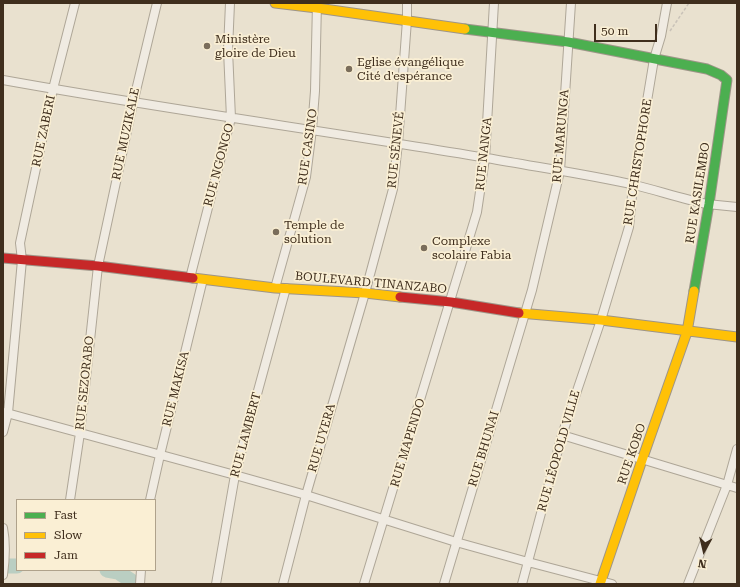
<!DOCTYPE html>
<html>
<head>
<meta charset="utf-8">
<style>
  body { margin:0 }
  #map { position:relative; width:740px; height:587px; overflow:hidden; background:#e9e1cf; font-family:"Roboto Serif",serif }
  canvas { display:block }
  .frame { position:absolute; inset:0; border:4px solid #3f2e1d; pointer-events:none }
  .legend { position:absolute; left:16px; top:499px; width:140px; height:72px; box-sizing:border-box; background:#faefd4; border:1px solid #afa28b; margin:0; padding:5px 7px; list-style:none; font-size:12px; color:#3f2e1d }
  .legend li { display:flex; align-items:center; gap:8px; height:20px }
  .legend b { width:20px; border:1px solid #afa28b }
  .north { position:absolute; left:684px; top:531px; width:40px; height:40px; -webkit-text-stroke:3px #faefd4; paint-order:stroke; rotate:188deg; font-size:11px; font-weight:700; line-height:16px; text-align:center; color:#3f2e1d }
  .north::after { content:''; display:block; margin:auto; width:14px; height:18px; background:#3f2e1d; clip-path:polygon(50% 0,100% 100%,50% 72%,0 100%) }
  .scale { position:absolute; left:594px; top:24px; width:63px; height:18px; box-sizing:border-box; border:2px solid #3f2e1d; border-top:0; padding-left:5px; font-size:12px; line-height:14px; white-space:nowrap; color:#3f2e1d; -webkit-text-stroke:3px #faefd4; paint-order:stroke }
</style>
</head>
<body>
<div id="map">
<canvas width="740" height="587"></canvas>
<div class="frame"></div>
<ul class="legend">
<li><b style="height:5px;background:#4caf50"></b>Fast</li>
<li><b style="height:5px;background:#ffc107"></b>Slow</li>
<li><b style="height:5px;background:#c62828"></b>Jam</li>
</ul>
<div class="north">N</div>
<div class="scale">50 m</div>
</div>
<script>
const ctx = document.querySelector('canvas').getContext('2d');
ctx.lineJoin = 'round';
function strokePath(path, color, width, dash) { ctx.strokeStyle = color; ctx.lineWidth = width; ctx.lineCap = dash ? 'butt' : 'round'; ctx.setLineDash(dash || []); ctx.stroke(path); }
function label(font, color, halo, rows, align = 'center') {
  ctx.font = font + ' "Roboto Serif",serif'; ctx.lineWidth = 3.5; ctx.setLineDash([]); ctx.textBaseline = 'middle'; ctx.strokeStyle = halo; ctx.fillStyle = color; for (const [text, x, y, turn = 0] of rows) {
    ctx.save(); ctx.translate(x, y); ctx.rotate((+turn || 0) * Math.PI / 180); ctx.textAlign = isNaN(turn) ? turn : align; if (halo) ctx.strokeText(text, 0, 0); ctx.fillText(text, 0, 0); ctx.restore();
  }
}
strokePath(new Path2D(`
  M3,566H17
  M107,570L118,572L136,584`), '#bacec2', 15);
const street = new Path2D(`
  M3,80C164,109 326,131 487,158C536,167 586,174 635,185C659,191 683,199 707,204C717,205 727,206 737,207
  M190,278L231,118L228,50L230,3
  M275,288L306,177L312,129L315,91L317,3
  M3,412L235,475L306,495L456,542L528,562L612,584
  M3,432L8,413L22,260L20,243L53,89L75,3
  M562,435L737,488
  M70,500L80,433L98,266L133,103L157,3
  M150,500L160,455L203,279
  M3,528C6,543 5,560 3,575
  M140,584L141,570
  M216,584L235,475L286,288
  M283,584L306,495L365,293L393,189L398,143L407,20V3
  M364,584L477,212L485,158L494,3
  M444,584L532,290L560,171L571,3
  M522,584L562,435L601,320L629,227L633,185L654,59L661,36L667,3
  M688,584L727,485L737,449`);
const fast = new Path2D(`
  M465,29L568,42L707,69L721,75L727,80L709,204L694,291`);
const slow = new Path2D(`
  M275,3L317,8L465,29
  M193,278L275,288L365,293L400,297
  M519,313L601,320L737,337
  M600,584L642,460L687,332L694,291`);
const jam = new Path2D(`
  M3,258L98,266L193,278
  M400,297L451,302L519,313`);
strokePath(street, '#aea697', 10);
strokePath(fast, '#9e9588', 11);
strokePath(slow, '#9e9588', 11);
strokePath(jam, '#9e9588', 11);
strokePath(new Path2D(`
  M670,31L689,3`), '#c9c2b8', 1.5, [3, 2]);
strokePath(street, '#f0ebe2', 8);
strokePath(fast, '#4caf50', 9);
strokePath(slow, '#ffc107', 9);
strokePath(jam, '#c62828', 9);
for (const [x, y, r, color] of [
  [207,46,4,"#7a6d5b"],
  [349,69,4,"#7a6d5b"],
  [276,232,4,"#7a6d5b"],
  [424,248,4,"#7a6d5b"]
]) { const dot = new Path2D(); dot.arc(x, y, r, 0, 2 * Math.PI); ctx.fillStyle = color; ctx.fill(dot); strokePath(dot, '#faefd4', 1.5); }
label('12px', '#3f2e1d', '#faefd4', [
  ["Ministère",215,39],
  ["gloire de Dieu",215,53],
  ["Eglise évangélique",357,62],
  ["Cité d'espérance",357,76],
  ["Temple de",284,225],
  ["solution",284,239],
  ["Complexe",432,241],
  ["scolaire Fabia",432,255]
], 'left');
label('12px', '#3f2e1d', '#faefd4', [
  ["RUE ZABERI",44,131,-78],
  ["RUE MUZIKALE",126,134,-78],
  ["RUE MARUNGA",561,136,-85],
  ["RUE CASINO",308,147,-82],
  ["RUE SÉNEVÉ",396,150,-84],
  ["RUE NANGA",484,154,-84],
  ["RUE CHRISTOPHORE",638,162,-81],
  ["RUE NGONGO",219,165,-75],
  ["RUE KASILEMBO",698,193,-81],
  ["BOULEVARD TINANZABO",371,283,5],
  ["RUE SEZORABO",85,383,-84],
  ["RUE MAKISA",176,389,-76],
  ["RUE LAMBERT",246,435,-75],
  ["RUE UYERA",322,438,-74],
  ["RUE MAPENDO",408,443,-73],
  ["RUE BHUNAI",484,449,-73],
  ["RUE LÉOPOLD VILLE",559,451,-74],
  ["RUE KOBO",632,454,-71]
]);
</script>
</body>
</html>
